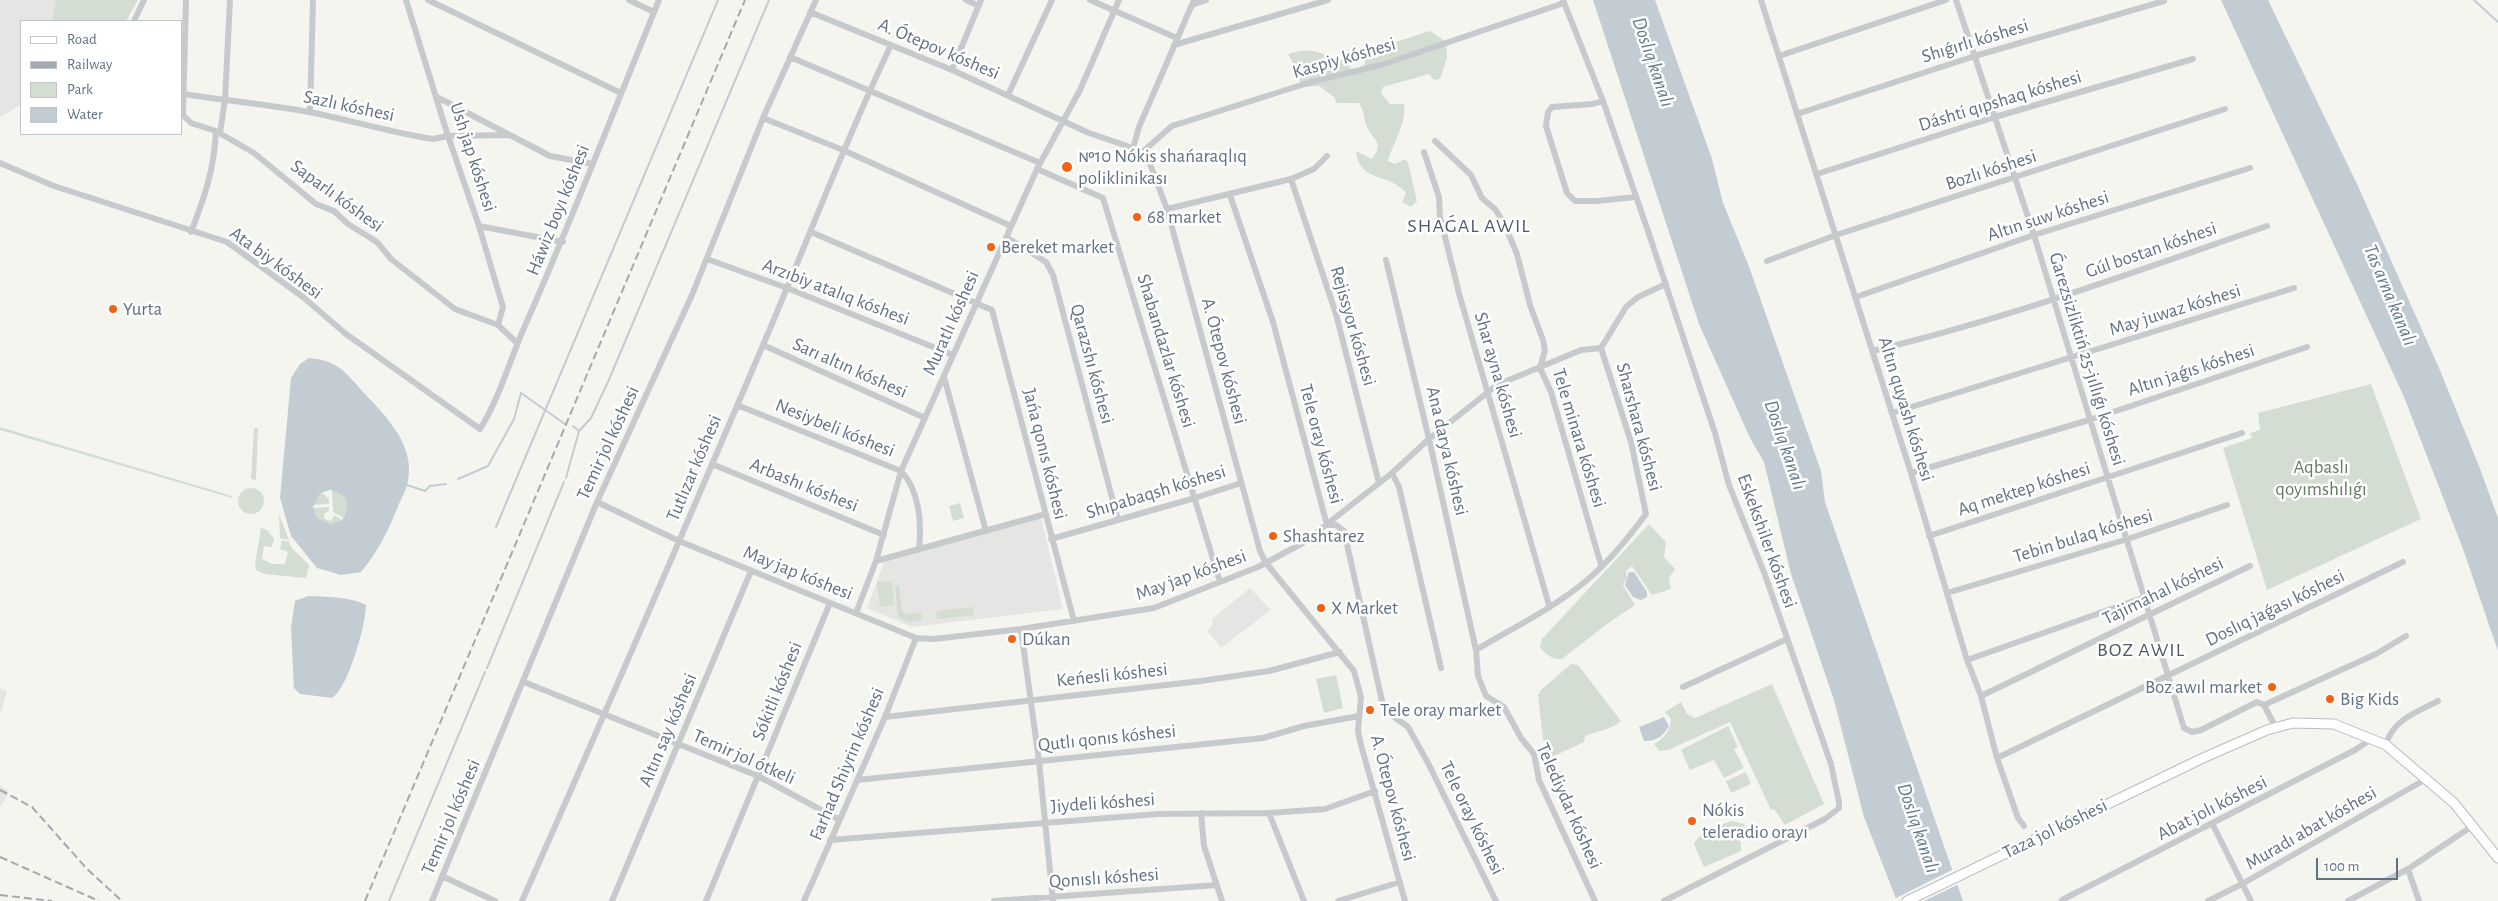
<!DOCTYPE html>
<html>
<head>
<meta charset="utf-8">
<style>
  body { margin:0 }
  #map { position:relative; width:2498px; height:901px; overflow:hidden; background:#f5f5f0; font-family:"Alegreya Sans",sans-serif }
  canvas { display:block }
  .legend { position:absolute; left:20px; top:20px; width:162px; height:115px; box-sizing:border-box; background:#fff; border:1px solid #c0c6ce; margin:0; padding:6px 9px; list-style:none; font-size:15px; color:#617184 }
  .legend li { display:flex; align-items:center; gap:10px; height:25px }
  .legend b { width:25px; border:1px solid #c0c6ce }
  .scale { position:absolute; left:2316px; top:858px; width:82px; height:22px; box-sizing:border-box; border:2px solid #617184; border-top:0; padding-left:6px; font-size:15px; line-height:18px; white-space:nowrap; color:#617184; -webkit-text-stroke:4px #fff; paint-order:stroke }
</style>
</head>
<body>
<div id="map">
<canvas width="2498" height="901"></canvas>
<ul class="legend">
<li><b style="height:6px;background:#fff"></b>Road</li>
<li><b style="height:6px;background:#a4a9b0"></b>Railway</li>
<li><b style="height:14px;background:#d4ddd1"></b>Park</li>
<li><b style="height:14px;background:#c3ccd2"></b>Water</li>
</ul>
<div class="scale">100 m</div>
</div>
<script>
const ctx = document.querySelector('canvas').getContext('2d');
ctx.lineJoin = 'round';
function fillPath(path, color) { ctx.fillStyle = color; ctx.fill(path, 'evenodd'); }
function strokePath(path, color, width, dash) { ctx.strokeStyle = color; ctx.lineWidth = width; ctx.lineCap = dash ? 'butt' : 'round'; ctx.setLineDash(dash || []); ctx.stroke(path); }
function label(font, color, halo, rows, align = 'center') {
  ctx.font = font + ' "Alegreya Sans",sans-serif'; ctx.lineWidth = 5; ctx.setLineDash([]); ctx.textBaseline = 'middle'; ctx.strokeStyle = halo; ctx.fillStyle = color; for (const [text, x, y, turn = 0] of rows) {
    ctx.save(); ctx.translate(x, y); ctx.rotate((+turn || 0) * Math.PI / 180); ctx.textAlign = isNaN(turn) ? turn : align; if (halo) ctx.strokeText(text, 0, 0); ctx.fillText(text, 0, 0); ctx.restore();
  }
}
fillPath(new Path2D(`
  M0,0H56L52,21H21V105L0,117Z
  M1041,518L1063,609L912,627L867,608L885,560Z
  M1250,588L1271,610L1221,648L1207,631L1212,626V619Z
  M0,688L7,691L0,716Z
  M0,786L9,791L1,807L0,806Z`), '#e5e6e4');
fillPath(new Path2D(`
  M56,0H138L126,21H52Z
  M1430,31L1446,42L1447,58L1440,79L1434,80L1429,74L1383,87L1381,93L1390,104H1404C1407,124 1393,142 1388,161L1395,164L1405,159L1408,163L1417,201L1411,207L1402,202L1406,193C1389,172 1359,183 1356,151L1372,159C1385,141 1373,141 1367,127C1363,118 1365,111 1359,103H1337L1334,97L1319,86L1307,87L1301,85L1296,68L1288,54C1307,48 1320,49 1334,62L1353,55L1349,67L1358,72L1365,64V55L1370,50Z
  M2371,384L2421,519L2267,590L2223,448L2252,438L2250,433L2260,430L2258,413Z
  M0,427L232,496V498L0,430Z
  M254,428H258L256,480L251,479Z
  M238 501a13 13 0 1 1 26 0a13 13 0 1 1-26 0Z
  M332,490C346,492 352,507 343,518L333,512Z
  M321,492L329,499V504L313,505L316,497Z
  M960,503L964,518L953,521L949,506Z
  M329,507V511L324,514L325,519L331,521L334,515L342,520L331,524L317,518L313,508Z
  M279,514L289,540L280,538Z
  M1649,524L1666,542L1664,557L1675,569L1669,578L1671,589L1652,595L1632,566L1626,571L1627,578L1623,585L1635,605L1607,624L1562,659C1552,660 1546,654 1540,647L1542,639Z
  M261,528L267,530L274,539L272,547L264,546L262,559L273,564H285L288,552L280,549L282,540L289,542L292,548L309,565L306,578L265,574L256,570L255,564Z
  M892,581L894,605L880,607L877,582Z
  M899,585L902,611L906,614L921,612L922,621L909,622L898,617L895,586Z
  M973,607L974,615L937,619L936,611Z
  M1571,664L1578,665L1621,721C1613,729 1597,731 1585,736L1584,742L1552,757L1543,739L1538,695L1541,690Z
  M1336,675L1343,708L1324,713L1316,679Z
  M1772,684L1824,804L1785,825L1774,809L1771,810L1730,722L1668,750L1659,751L1654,744C1665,737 1670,732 1671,719L1665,712L1681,702L1687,714L1695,718Z
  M1728,726L1738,747L1734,749L1744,768L1724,778L1714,760L1690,770L1681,750Z
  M1746,772L1751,784L1731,793L1726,781Z
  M1732,821L1744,824L1745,826L1740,832L1741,851L1704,867L1694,844C1700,831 1719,826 1732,821Z`), '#d4ddd1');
fillPath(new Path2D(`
  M1593,0H1655L1712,159L1723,203L1748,264L1821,471L1825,502L1963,901H1897L1864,817L1834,700L1791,574L1764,462L1750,438L1699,324Z
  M2221,0H2268L2357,184L2439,368L2479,466L2498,518V651L2463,549L2404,397Z
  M309,358C338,360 346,373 364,393C387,417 415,445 408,481C406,492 400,500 397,509C387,533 377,553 361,572L341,575L317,568L291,536L280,498L291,378L300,364ZM330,490C347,492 352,507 342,520L331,524L317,518L313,507L320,493Z
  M1629,572H1634L1647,592V597L1641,600L1633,597L1625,585Z
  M308,596C327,597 348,596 366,605C366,624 348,689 332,698L300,694L294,688L291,628L295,601Z
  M1664,717L1669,726C1664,736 1655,742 1644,741L1639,727Z`), '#c3ccd2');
fillPath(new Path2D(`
  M1954,869L1959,884L1924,901H1895L1894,899Z`), '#f5f5f0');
strokePath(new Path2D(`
  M2474,0L2498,22
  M573,426L579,431L591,418L608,382L769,0
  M566,478L579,431
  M458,479L488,466L514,419L521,393L565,424
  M407,485L425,491L430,486L446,484
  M496,527L718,0
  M487,668L564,482
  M389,901L485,672`), '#c3ccd2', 2);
const major = new Path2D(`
  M1907,901L2203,758L2267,730L2293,723L2334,724L2386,745L2454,803L2498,858`);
strokePath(major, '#b9bcc0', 11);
strokePath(new Path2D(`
  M186,0L183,115L191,123L216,131L254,153L316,204L334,211L348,224L377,242L391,259L455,309L498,325L517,343
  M406,0L448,136L479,226L503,307L498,325
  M428,0L621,93
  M629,0L654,12
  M966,0L979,6
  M1090,0L1177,38
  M1563,0L1603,101L1648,231L1715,433L1729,485L1765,575L1831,764L1839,802V808L1825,819L1664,901
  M1761,0L1911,473L1967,660L1981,696L1997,758L2018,818L2024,826
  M1956,0L2034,235L2184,728L2192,732L2201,730L2257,702L2264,705L2276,728
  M1192,5L1206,0
  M810,12L952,70L1089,133L1133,148L1150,164L1167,209L1260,551L1266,563L1354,671L1361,697L1358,731L1361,745L1405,901
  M134,21L144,0
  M1174,45L1328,0
  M1779,56L1946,0
  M790,57L1040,163
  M952,70L981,0
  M184,94C226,101 267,104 309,112C351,120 391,133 433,139L448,136L509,135
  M1008,95L1052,0
  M437,97L550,156L593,164
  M1603,101L1593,104L1552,107L1548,112L1546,126L1567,193L1575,201H1597L1636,197
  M310,112L313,0
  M1797,114L1975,56L2164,1
  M763,118L843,150L1011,226
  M220,133L225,100L230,0
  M1435,141L1471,175L1482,198L1495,209L1504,223L1517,254L1530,305L1543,340L1545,350L1540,368L1551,392L1601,565
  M1133,148L1139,127L1194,0
  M1424,152L1439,197L1440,217L1460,297L1549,605
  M1140,154L1172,126L1311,82L1381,65L1564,3
  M0,163L54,186L227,242L303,297L346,334L480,429C500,397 509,362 524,328C572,220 614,110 659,0
  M1037,169L1103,198L1220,582
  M1817,174L1995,117L2193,59
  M1291,179L1336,314L1379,483
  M1230,195L1273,322L1327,525H1336L1344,531L1382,701L1390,714L1408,727L1428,763L1496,901
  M1167,209L1291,179L1314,169L1327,156
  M479,226L563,242
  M191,232C205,196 214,170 216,131
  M811,232L992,310L1074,621
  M1006,237L1046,262L1053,275L1118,520
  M707,259L787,288L953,355
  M1386,260L1429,439L1476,650L1478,676L1486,696L1504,707L1521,738L1534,754L1539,780L1595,901
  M1767,261L1836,235L2225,109
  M1856,297L2034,235L2250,168
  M763,345L925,418
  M1872,351C2007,319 2137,271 2267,226
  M944,377L986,531
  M737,405L901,471C919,490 922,522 919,548
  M1892,413L2294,288
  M712,464L884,535
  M1392,473L1399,487L1441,668
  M1911,473L2089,420L2307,347
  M597,502L679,541L916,638L934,639L1021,629L1154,608L1258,567L1303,543L1392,473L1429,439L1497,385L1581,350L1601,348L1626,307L1638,297L1666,284
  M1929,536L2242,433
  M1051,539L1195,498L1241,483
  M876,561L1046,514
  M1947,593L2128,539L2227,505
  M856,613L876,561L901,471L1037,169L1080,90L1119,0
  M1021,629L1039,761L1053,901
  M1476,650C1513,628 1554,608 1587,580C1609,562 1629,537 1646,514L1631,442L1601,348
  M1967,660L2145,597
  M524,682L758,776L838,819
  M1683,687L1787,639
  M1981,696L2250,566
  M2264,705L2376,654L2406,636
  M885,717L1201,681L1269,671L1340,652
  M2386,745C2392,720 2417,712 2438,701
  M1997,758L2403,562
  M857,780L1263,738L1304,726L1359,716
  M1201,813L1204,846L1222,901
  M1269,813L1304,901
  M2213,825L2251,901
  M830,840L1158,814L1269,813L1325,809L1375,791
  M2408,869L2419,901
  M442,876L495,901
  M2062,900L2355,750L2373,738
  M432,901L597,502L692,295L763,118L816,0
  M522,901C605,714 686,526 766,338C808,240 845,141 891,45
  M612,901L751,571
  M706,901L830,603
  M804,901L885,717L916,638
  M994,901L1217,885
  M1338,901L1400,882
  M2208,901L2242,884L2428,778
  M2348,901L2408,869L2474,825`), '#c7cacd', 6);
strokePath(major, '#fff', 9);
strokePath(new Path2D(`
  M0,790L32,807L87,869L122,901
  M0,857L99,901
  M0,895L52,901
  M365,901L745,0`), '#a4a9b0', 2, [8, 4]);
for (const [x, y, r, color] of [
  [1067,167,6,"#f26114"],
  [1137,217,5,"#f26114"],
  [991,247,5,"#f26114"],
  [113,309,5,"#f26114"],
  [1273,536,5,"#f26114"],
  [1321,608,5,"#f26114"],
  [1012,639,5,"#f26114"],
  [2272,687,5,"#f26114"],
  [2330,699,5,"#f26114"],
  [1370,710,5,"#f26114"],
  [1692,821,5,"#f26114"]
]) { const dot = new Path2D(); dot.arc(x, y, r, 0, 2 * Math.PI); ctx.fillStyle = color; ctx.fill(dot); strokePath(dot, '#fff', 2); }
label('19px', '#617184', '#fff', [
  ["Shıǵırlı kóshesi",1975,41,-17],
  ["A. Ótepov kóshesi",939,49,23],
  ["Kaspiy kóshesi",1344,58,-16],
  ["Dáshti qıpshaq kóshesi",2000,101,-17],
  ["Sazlı kóshesi",349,106,12],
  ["Ush jap kóshesi",473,157,72],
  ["Bozlı kóshesi",1991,170,-18],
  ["Saparlı kóshesi",337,196,36],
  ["Háwiz boyı kóshesi",558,210,-68],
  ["Altın suw kóshesi",2048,216,-18],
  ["Gúl bostan kóshesi",2151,250,-19],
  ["Ata biy kóshesi",276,263,36],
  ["Arzıbiy atalıq kóshesi",836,292,21],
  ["May juwaz kóshesi",2175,310,-17],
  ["Muratlı kóshesi",951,323,-66],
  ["Rejissyor kóshesi",1353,326,74],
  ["Shabandazlar kóshesi",1166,351,73],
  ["Ǵarezsizliktiń 25-jıllıǵı kóshesi",2087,359,73],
  ["A. Ótepov kóshesi",1224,361,75],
  ["Qarazshı kóshesi",1092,364,75],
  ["Sarı altın kóshesi",850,368,24],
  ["Altın jaǵıs kóshesi",2191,370,-18],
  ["Shar ayna kóshesi",1498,375,74],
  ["Altın quyash kóshesi",1906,409,73],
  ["Sharshara kóshesi",1639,427,75],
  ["Nesiybeli kóshesi",835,428,22],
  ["Tele minara kóshesi",1579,438,73],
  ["Temir jol kóshesi",608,443,-65],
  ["Tele oray kóshesi",1321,444,75],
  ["Ana darya kóshesi",1447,451,77],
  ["Jańa qonıs kóshesi",1045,454,76],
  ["Tutlızar kóshesi",694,468,-67],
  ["Arbashı kóshesi",804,485,22],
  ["Aq mektep kóshesi",2024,489,-18],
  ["Shıpabaqsh kóshesi",1156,492,-17],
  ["Tebin bulaq kóshesi",2083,536,-17],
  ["Eskekshiler kóshesi",1767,541,70],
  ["May jap kóshesi",798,573,22],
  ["May jap kóshesi",1191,575,-20],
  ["Tajimahal kóshesi",2163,591,-26],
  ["Doslıq jaǵası kóshesi",2275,608,-26],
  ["Keńesli kóshesi",1112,675,-6],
  ["Sókitli kóshesi",777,691,-68],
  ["Altın say kóshesi",668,730,-67],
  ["Qutlı qonıs kóshesi",1107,738,-6],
  ["Temir jol ótkeli",744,757,24],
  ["Farhad Shiyrin kóshesi",847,764,-67],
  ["A. Ótepov kóshesi",1393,798,75],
  ["Jiydeli kóshesi",1103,803,-4],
  ["Telediydar kóshesi",1569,806,66],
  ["Abat jolı kóshesi",2212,808,-27],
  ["Temir jol kóshesi",451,817,-67],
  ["Tele oray kóshesi",1472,818,64],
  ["Muradı abat kóshesi",2311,828,-30],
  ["Taza jol kóshesi",2055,829,-26],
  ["Qonıslı kóshesi",1104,878,-4]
]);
label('19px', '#617184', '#fff', [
  ["№10 Nókis shańaraqlıq",1078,156],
  ["poliklinikası",1078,178],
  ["68 market",1147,217],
  ["Bereket market",1001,247],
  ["Yurta",123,309],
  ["Shashtarez",1283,536],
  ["X Market",1331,608],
  ["Dúkan",1022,639],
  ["Boz awıl market",2262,687,"right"],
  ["Big Kids",2340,699],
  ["Tele oray market",1380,710],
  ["Nókis",1702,810],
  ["teleradio orayı",1702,832]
], 'left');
label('19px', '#637b61', '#fff', [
  ["Aqbaslı",2321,467],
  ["qoyımshılıǵı",2321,489]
]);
label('italic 20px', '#627a89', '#fff', [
  ["Doslıq kanalı",1653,62,71],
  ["Tas arna kanalı",2390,295,67],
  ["Doslıq kanalı",1785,445,71],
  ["Doslıq kanalı",1918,828,71]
]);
ctx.letterSpacing = '1px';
label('20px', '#505b69', '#fff', [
  ["SHAǴAL AWIL",1469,226],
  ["BOZ AWIL",2141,650]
]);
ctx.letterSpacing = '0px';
</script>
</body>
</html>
